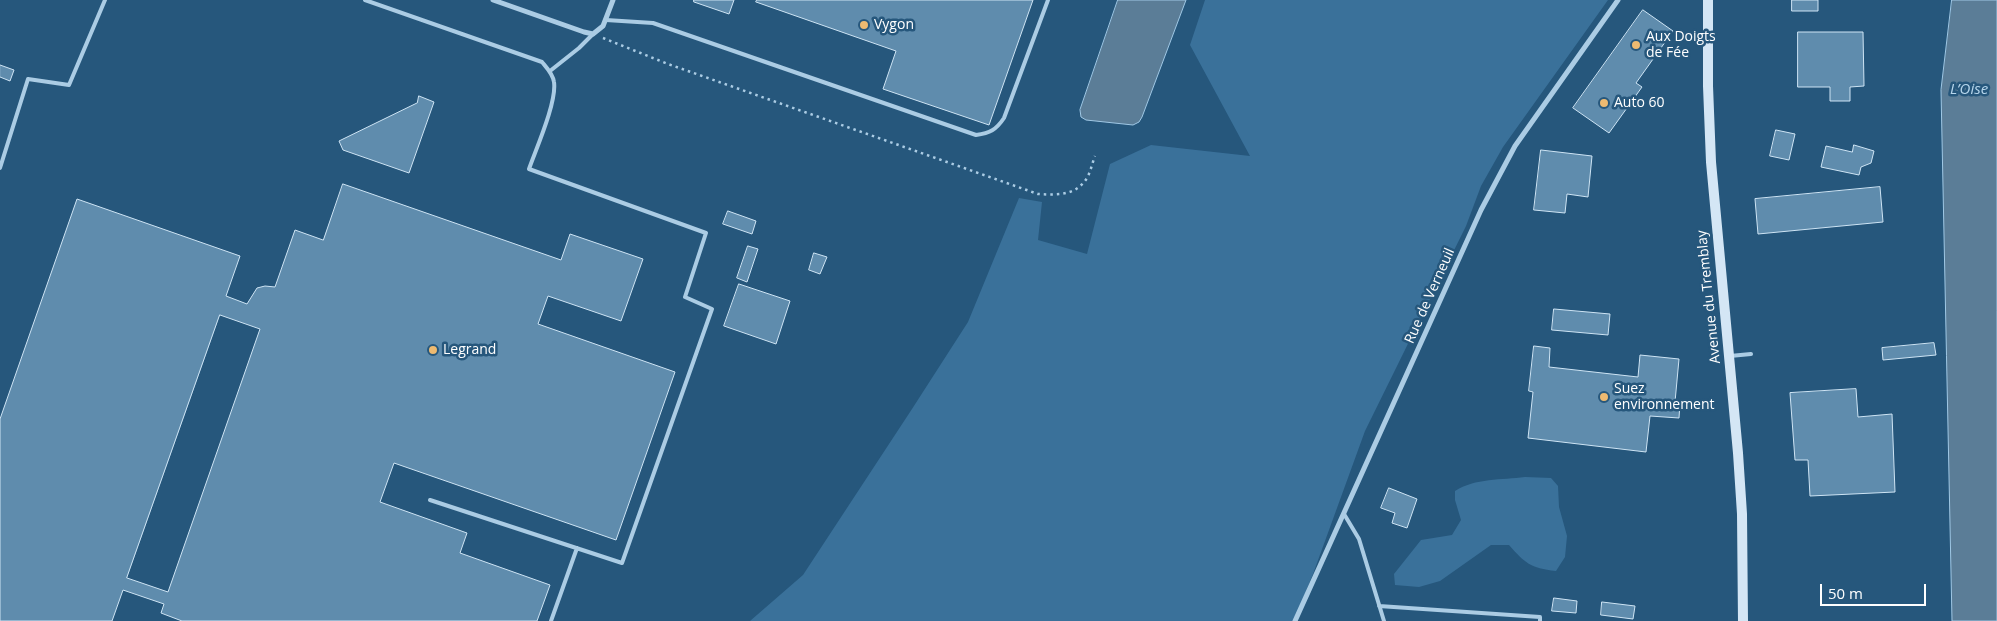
<!DOCTYPE html>
<html>
<head>
<meta charset="utf-8">
<style>
  body { margin:0 }
  #map { position:relative; width:1997px; height:621px; overflow:hidden; background:#26577c; font-family:"Open Sans",sans-serif }
  canvas { display:block }
  .scale { position:absolute; left:1820px; top:584px; width:106px; height:22px; box-sizing:border-box; border:2px solid #fff; border-top:0; padding-left:6px; font-size:15px; line-height:18px; white-space:nowrap; color:#fff; -webkit-text-stroke:4px #26577c; paint-order:stroke }
</style>
</head>
<body>
<div id="map">
<canvas width="1997" height="621"></canvas>
<div class="scale">50 m</div>
</div>
<script>
const ctx = document.querySelector('canvas').getContext('2d');
ctx.lineJoin = 'round';
function fillPath(path, color) { ctx.fillStyle = color; ctx.fill(path, 'evenodd'); }
function strokePath(path, color, width, dash) { ctx.strokeStyle = color; ctx.lineWidth = width; ctx.lineCap = dash ? 'butt' : 'round'; ctx.setLineDash(dash || []); ctx.stroke(path); }
function label(font, color, halo, rows, align = 'center') {
  ctx.font = font + ' "Open Sans",sans-serif'; ctx.lineWidth = 5; ctx.setLineDash([]); ctx.textBaseline = 'middle'; ctx.strokeStyle = halo; ctx.fillStyle = color; for (const [text, x, y, turn = 0] of rows) {
    ctx.save(); ctx.translate(x, y); ctx.rotate((+turn || 0) * Math.PI / 180); ctx.textAlign = isNaN(turn) ? turn : align; if (halo) ctx.strokeText(text, 0, 0); ctx.fillText(text, 0, 0); ctx.restore();
  }
}
fillPath(new Path2D(`
  M1205,0H1608L1503,147L1481,186L1466,226L1365,431L1313,574L1294,621H750L803,575L912,409L968,322L1019,198L1042,202L1038,240L1087,254L1110,164L1151,145L1250,156L1190,45Z
  M1525,477L1551,478L1558,486L1559,507L1567,536L1565,557L1556,571C1530,568 1525,563 1509,545H1491L1440,581L1419,587L1395,585L1394,574L1421,540L1452,535L1461,520L1455,500V491C1475,478 1502,480 1525,477Z`), '#3a719a');
const water = new Path2D(`
  M1118,0H1186L1142,117L1139,122L1133,125L1086,120L1081,117L1080,110Z
  M1952,0H1997V621H1952L1941,90Z`);
fillPath(water, '#5b7d97');
strokePath(water, '#a0c8e5', 1);
const building = new Path2D(`
  M694,0H734L729,14L694,2Z
  M757,0H1033L989,125L883,89L896,51L756,2Z
  M1792,0H1818V11H1792Z
  M1643,10L1673,31L1636,83L1642,87L1609,133L1573,108Z
  M1798,32H1863L1864,86L1850,87V101H1830V87H1798Z
  M0,65L14,70L10,81L0,77Z
  M419,96L434,102L409,173L343,150L339,141L417,103Z
  M1776,130L1795,134L1789,160L1770,156Z
  M1854,145L1874,151L1871,163L1861,167L1859,175L1821,167L1826,146L1852,152Z
  M1541,150L1592,156L1588,197L1567,194L1565,213L1534,210Z
  M343,184L561,260L570,234L643,259L621,321L548,296L538,324L675,372L616,540L394,463L380,502L467,533L460,553L550,585L537,621H182L161,613L164,604L123,590L112,621H0V419L77,199L240,256L226,296L247,304L257,288L265,286L275,287L295,230L323,240ZM220,315L260,329L168,592L127,578Z
  M1880,187L1883,222L1758,234L1755,199Z
  M728,211L756,221L752,234L723,224Z
  M748,246L758,249L747,282L737,278Z
  M814,253L827,257L820,274L809,270Z
  M739,284L790,301L776,344L724,326Z
  M1554,309L1610,314L1608,335L1552,330Z
  M1934,343L1936,355L1883,360L1882,348Z
  M1534,346L1550,348L1549,367L1638,377L1640,355L1679,359L1675,402L1680,403L1679,418L1650,416L1646,452L1528,438L1533,392L1529,391Z
  M1856,389L1858,417L1892,414L1895,492L1810,496L1808,460H1795L1790,393Z
  M1389,488L1417,499L1407,528L1392,523L1395,513L1381,508Z
  M1554,598L1577,601L1576,613L1552,611Z
  M1602,602L1635,606L1633,619L1601,615Z`);
fillPath(building, '#5f8cad');
strokePath(building, '#cee4f4', 1);
strokePath(new Path2D(`
  M603,38L668,64L1038,194C1054,195 1073,196 1084,182C1090,176 1092,163 1095,156`), '#abcce4', 2.5, [2.5, 4]);
strokePath(new Path2D(`
  M365,0L542,62C547,68 553,74 554,82C557,102 536,149 529,169L706,233L685,297L712,309L622,563L430,500
  M606,20L653,23L976,135C990,133 996,130 1004,118L1048,0
  M550,71L579,48L593,34
  M0,168L28,79L69,85L105,0
  M1730,356L1751,354
  M1344,514L1359,539L1384,621
  M1379,606L1540,617V621
  M551,621L577,548`), '#abcce4', 4);
strokePath(new Path2D(`
  M493,0L584,32L593,34L603,26L613,0
  M1295,621L1481,210L1515,146L1618,0`), '#abcce4', 5);
strokePath(new Path2D(`
  M1708,0V86L1711,162L1738,453L1742,514L1743,621`), '#d4e6f5', 10);
for (const [x, y, r, color] of [
  [864,25,5,"#edba71"],
  [1636,45,5,"#edba71"],
  [1604,103,5,"#edba71"],
  [433,350,5,"#edba71"],
  [1604,397,5,"#edba71"]
]) { const dot = new Path2D(); dot.arc(x, y, r, 0, 2 * Math.PI); ctx.fillStyle = color; ctx.fill(dot); strokePath(dot, '#26577c', 2); }
label('14px', '#fff', '#26577c', [
  ["Vygon",874,25],
  ["Aux Doigts",1646,37],
  ["de Fée",1646,53],
  ["Auto 60",1614,103],
  ["Legrand",443,350],
  ["Suez",1614,389],
  ["environnement",1614,405]
], 'left');
label('14px', '#fff', '#26577c', [
  ["Rue de Verneuil",1430,296,-66],
  ["Avenue du Tremblay",1709,297,-96]
]);
label('italic 15px', '#b7d6ec', '#26577c', [
  ["L’Oise",1969,90]
]);
</script>
</body>
</html>
